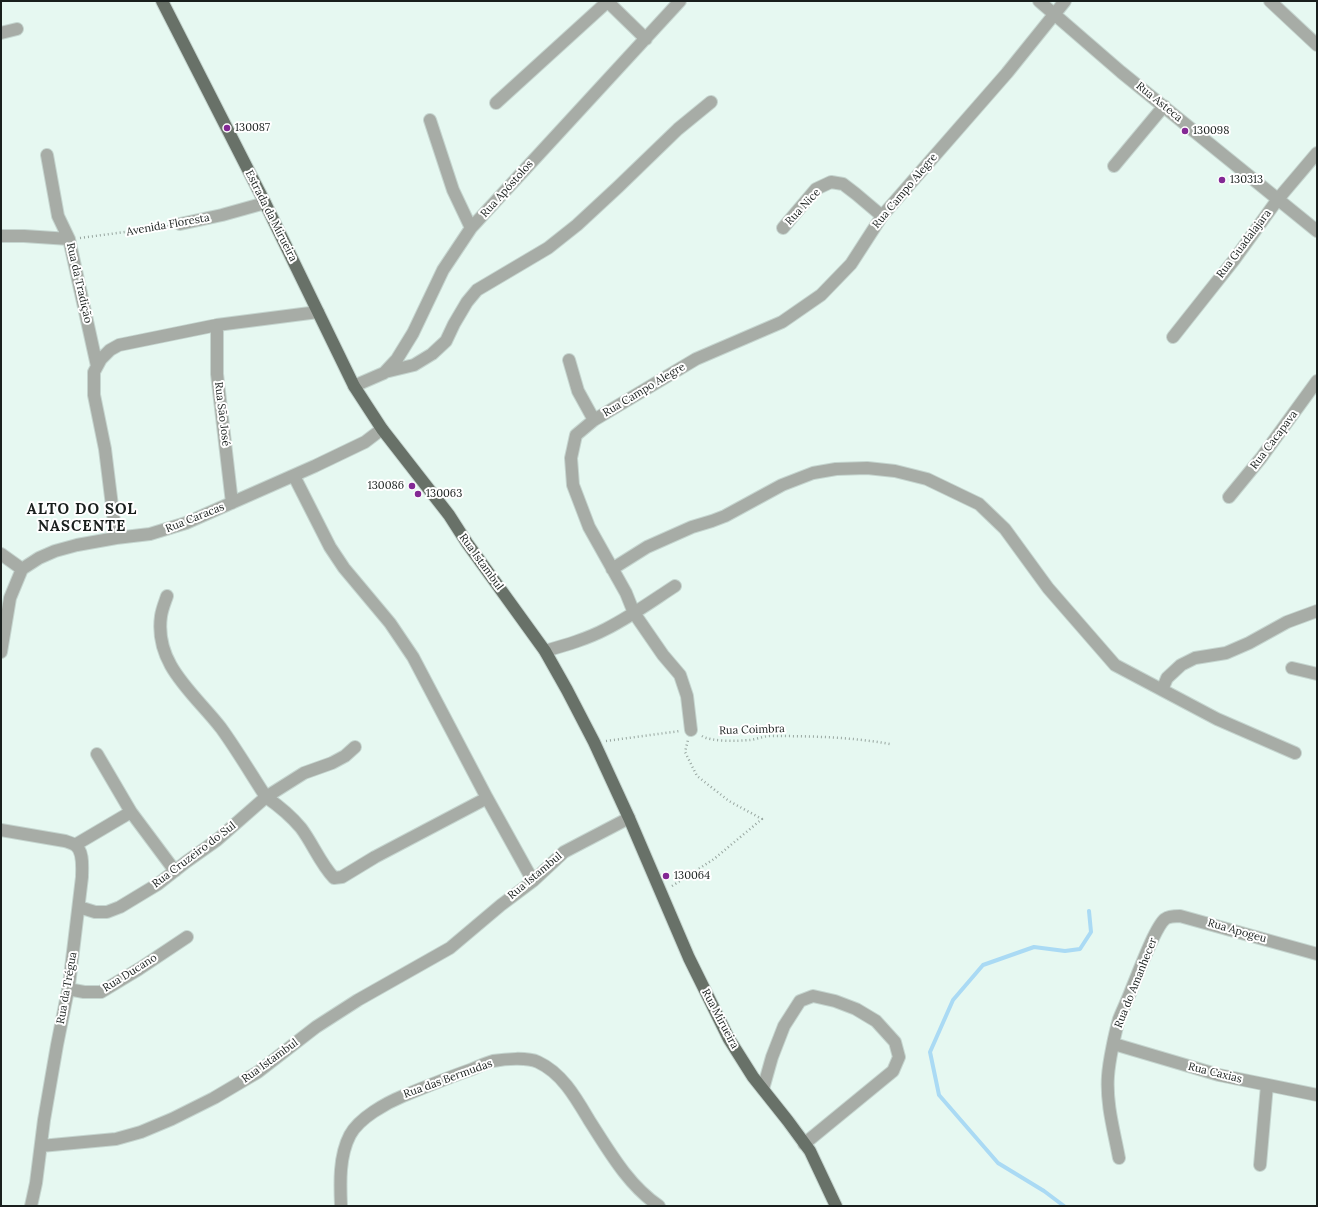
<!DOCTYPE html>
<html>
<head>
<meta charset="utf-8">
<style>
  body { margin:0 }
  #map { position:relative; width:1318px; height:1207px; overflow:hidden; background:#e6f8f1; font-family:Lora,serif }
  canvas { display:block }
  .frame { position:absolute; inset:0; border:2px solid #191f1d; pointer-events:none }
</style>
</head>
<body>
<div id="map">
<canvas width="1318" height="1207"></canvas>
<div class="frame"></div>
</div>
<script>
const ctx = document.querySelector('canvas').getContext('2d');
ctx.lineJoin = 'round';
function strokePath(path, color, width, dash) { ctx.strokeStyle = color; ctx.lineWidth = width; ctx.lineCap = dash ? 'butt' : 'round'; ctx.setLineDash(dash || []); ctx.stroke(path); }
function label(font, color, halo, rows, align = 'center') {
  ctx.font = font + ' Lora,serif'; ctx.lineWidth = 4; ctx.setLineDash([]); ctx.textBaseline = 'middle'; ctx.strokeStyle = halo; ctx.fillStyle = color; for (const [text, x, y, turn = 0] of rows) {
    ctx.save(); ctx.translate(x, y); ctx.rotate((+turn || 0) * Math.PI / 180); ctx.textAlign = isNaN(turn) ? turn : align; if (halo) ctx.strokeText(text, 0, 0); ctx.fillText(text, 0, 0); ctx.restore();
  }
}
strokePath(new Path2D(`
  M1064,1206L1044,1191L998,1163L939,1095L930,1052L953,1000L983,965L1034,947L1065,951L1080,949L1091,932L1089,911`), '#aadaf4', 4);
const minor = new Path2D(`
  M607,1L646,39
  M1039,1L1121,72L1317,231
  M1270,1L1317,45
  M1,33L17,29
  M496,103L607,2
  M430,120L453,190L471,228
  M47,155L58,216L69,239L97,366
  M1114,166L1164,106
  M180,224L222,215L265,203
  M783,228L816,189L831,182L843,184L856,194L882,216
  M1,236H24L69,239
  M217,325V374L232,503
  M1173,337L1234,260L1278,199L1317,153
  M569,360L578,391L594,420
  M385,372L414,365L432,354L446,341L454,324L467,302L477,290L548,248L577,225L618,187L678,129L711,102
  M354,386L384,373L397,359L413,333L443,270L471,228L680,1
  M294,476L330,547L344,568L390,623L413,657L487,798L533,881
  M1229,497L1261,458L1317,381
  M116,538L105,449L94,395V372L101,359L110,350L119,345L217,325L318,312
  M1,554L22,569L39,558L55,551L77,545L116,538L150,534L186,523L315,466L365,442L382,429
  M612,569L647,547L692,527L712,521L725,516L782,485L813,473L836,469L867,468L895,471L927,479L979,504L1005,529L1048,588L1115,665L1217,719L1295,753
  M167,596C165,602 162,609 161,616C154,665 195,694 221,728C237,750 251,774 266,797L304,773L332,763L345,756L355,747
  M545,651C566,645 587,639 606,629C630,617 652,601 675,586
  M1,652L10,598L22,569
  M1292,668L1317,674
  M1162,690L1167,678L1181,665L1195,658L1226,653L1249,643L1287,622L1317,611
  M691,730L687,696L680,675L663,655L634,613L626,593L589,527L573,485L571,458L576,435L594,420L696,359L782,322L821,295L851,264L882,216L1007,73L1065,1
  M97,754L131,812L175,871
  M1,830L65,841C68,842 72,843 75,845C84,851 82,867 82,877L69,985L57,1045L44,1120L36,1183L31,1206
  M75,845L131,812
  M79,907L95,912H107L120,907L158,884L186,862L217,840L266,797C279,806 291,816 301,828C313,844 320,863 334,878L342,877L375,857L487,798
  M68,989L84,992H101L139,969L187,937
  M1114,1044L1219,1075L1317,1095
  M763,1089L772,1057L784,1026L800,1001L813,996L835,1001L856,1009L876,1021L895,1042L899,1057L893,1071L804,1144
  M41,1146L116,1139L141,1132L172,1119L214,1098L258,1072L316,1027L358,1000L450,948L501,905L533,881L564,852L629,818
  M1119,1158C1114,1131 1106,1104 1108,1076C1109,1061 1115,1033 1119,1019C1123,1009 1128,999 1132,988C1138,974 1155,927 1165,919C1169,916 1175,916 1180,916L1317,954
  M1260,1165L1267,1085
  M341,1206C340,1183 339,1156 350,1135C359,1118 386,1103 403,1096C425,1087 447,1078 470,1070C478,1067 485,1063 493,1061C505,1059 527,1057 538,1062C562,1073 576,1098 589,1120C609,1151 628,1185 659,1206`);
const major = new Path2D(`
  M162,1L265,203L354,386L382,429L449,515L467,543L545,651L567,690L594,742L629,818L689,958L729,1039L753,1077L788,1121L810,1151L836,1206`);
strokePath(minor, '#c5d5cf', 14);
strokePath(major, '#c5d5cf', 14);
strokePath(new Path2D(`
  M80,238L170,226
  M702,736C711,742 738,741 750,740C757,739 764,736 771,736C811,736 851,737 890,744
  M606,741L680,731
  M672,886L714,859L762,819L729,801L697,776L685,752L688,740`), '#97a59f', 2.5, [1, 3]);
strokePath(minor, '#a7aca6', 12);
strokePath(major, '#687168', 12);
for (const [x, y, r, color] of [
  [227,128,4,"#832894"],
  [1185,131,4,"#832894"],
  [1222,180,4,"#832894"],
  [412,486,4,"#832894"],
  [418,494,4,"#832894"],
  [666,876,4,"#832894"]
]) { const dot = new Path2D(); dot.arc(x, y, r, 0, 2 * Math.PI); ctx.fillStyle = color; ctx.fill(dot); strokePath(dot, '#fff', 1.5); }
label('11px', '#191f1d', '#fff', [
  ["Rua Asteca",1159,102,39],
  ["Rua Apóstolos",507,189,-48],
  ["Rua Campo Alegre",905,191,-50],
  ["Rua Nice",803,207,-47],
  ["Estrada da Mirueira",271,216,63],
  ["Avenida Floresta",168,225,-10],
  ["Rua Guadalajara",1244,244,-53],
  ["Rua da Tradição",79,283,77],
  ["Rua Campo Alegre",644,390,-31],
  ["Rua São José",222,414,83],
  ["Rua Cacapava",1274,440,-53],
  ["Rua Caracas",195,518,-22],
  ["Rua Istambul",481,562,54],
  ["Rua Coimbra",752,730,-2],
  ["Rua Cruzeiro do Sul",194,855,-37],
  ["Rua Istambul",535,876,-40],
  ["Rua Apogeu",1237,931,16],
  ["Rua Ducano",130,973,-32],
  ["Rua do Amanhecer",1136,983,-68],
  ["Rua da Trégua",67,988,-80],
  ["Rua Mirueira",720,1019,62],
  ["Rua Istambul",270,1061,-36],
  ["Rua Caxias",1215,1073,14],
  ["Rua das Bermudas",448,1079,-20]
]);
label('11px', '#191f1d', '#fff', [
  ["130087",235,128],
  ["130098",1193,131],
  ["130313",1230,180],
  ["130086",404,486,"right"],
  ["130063",426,494],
  ["130064",674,876]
], 'left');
ctx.letterSpacing = '1px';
label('bold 15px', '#191f1d', '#fff', [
  ["ALTO DO SOL",82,510],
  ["NASCENTE",82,527]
]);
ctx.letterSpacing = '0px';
</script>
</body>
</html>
